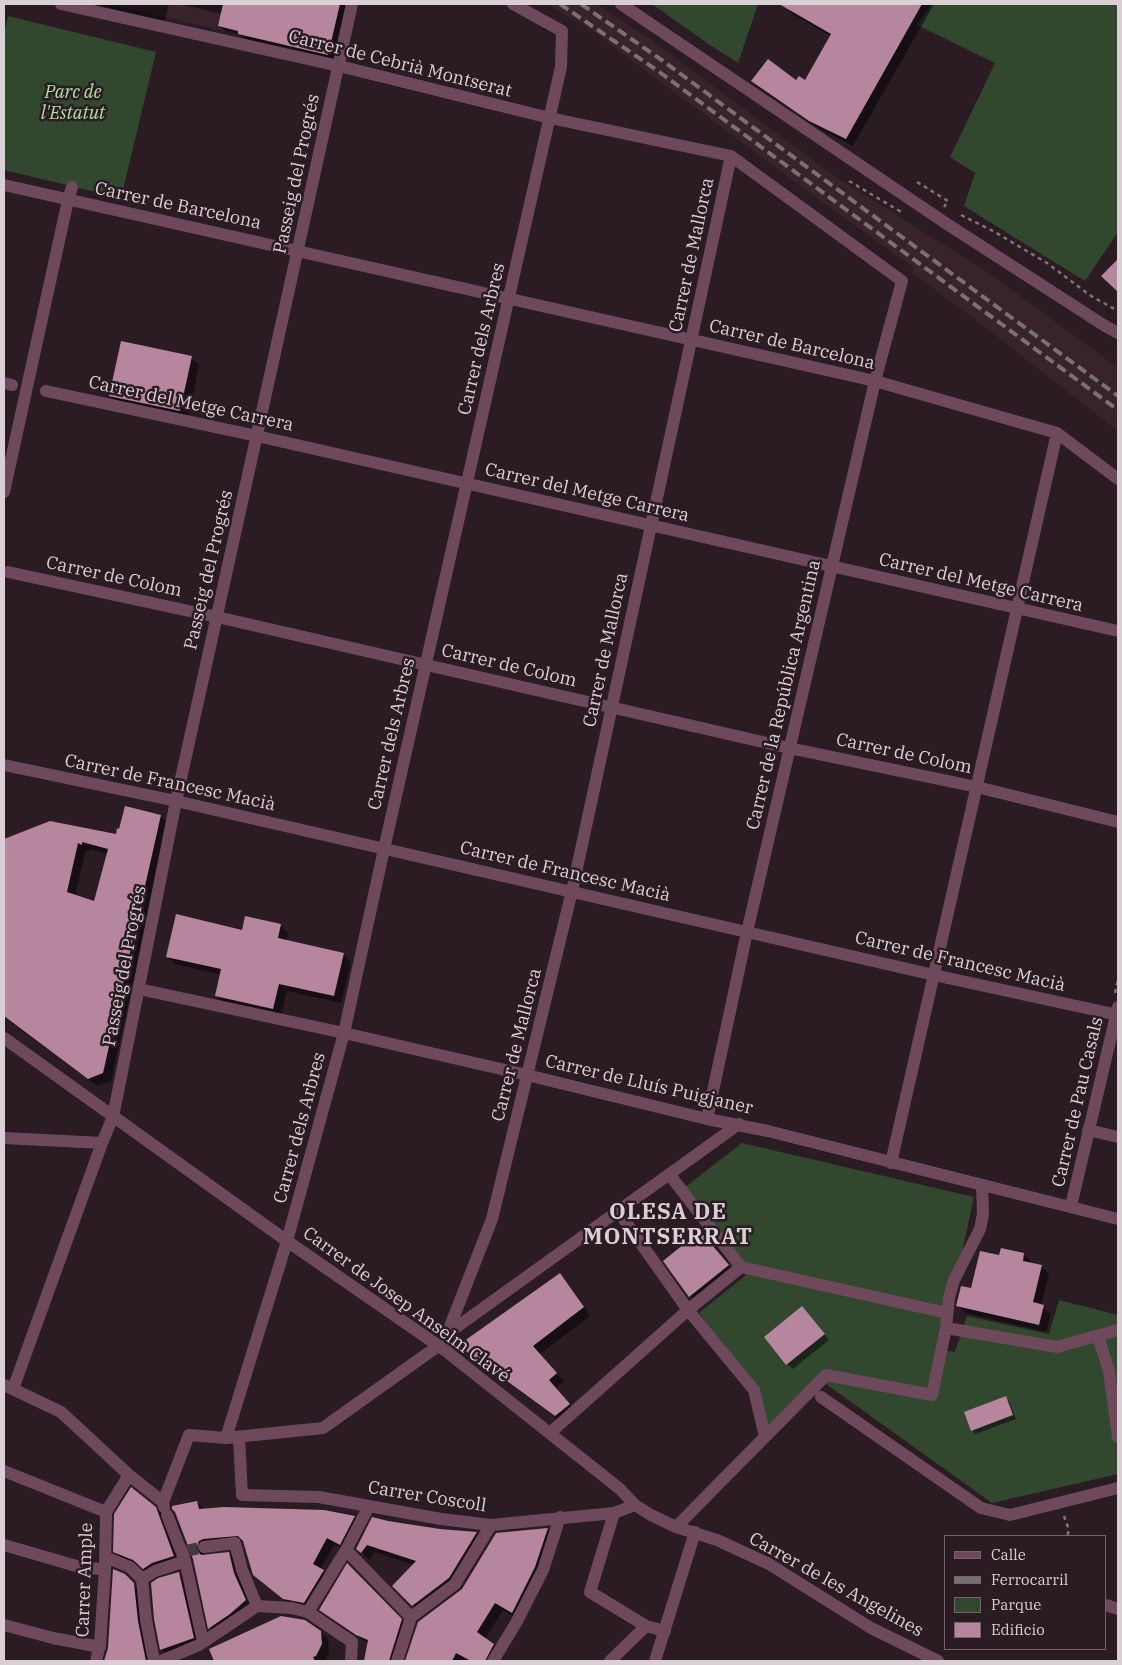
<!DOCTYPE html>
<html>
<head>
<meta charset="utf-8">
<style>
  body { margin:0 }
  #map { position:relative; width:1122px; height:1665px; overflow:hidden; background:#2b1c24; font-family:"IBM Plex Serif",serif }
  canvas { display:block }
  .frame { position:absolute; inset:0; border:5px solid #dacfd4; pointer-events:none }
  .legend { position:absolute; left:944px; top:1535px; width:162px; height:115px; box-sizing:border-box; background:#2b1c24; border:1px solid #71646a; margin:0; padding:6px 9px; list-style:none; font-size:15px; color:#dacfd4 }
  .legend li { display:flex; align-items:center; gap:10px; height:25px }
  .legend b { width:25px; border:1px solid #71646a }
</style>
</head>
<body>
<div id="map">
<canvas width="1122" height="1665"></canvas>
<div class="frame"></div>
<ul class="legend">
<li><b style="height:6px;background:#6e495c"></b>Calle</li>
<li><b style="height:6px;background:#7b6e75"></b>Ferrocarril</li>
<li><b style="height:14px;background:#31472e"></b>Parque</li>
<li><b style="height:14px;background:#b6859e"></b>Edificio</li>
</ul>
</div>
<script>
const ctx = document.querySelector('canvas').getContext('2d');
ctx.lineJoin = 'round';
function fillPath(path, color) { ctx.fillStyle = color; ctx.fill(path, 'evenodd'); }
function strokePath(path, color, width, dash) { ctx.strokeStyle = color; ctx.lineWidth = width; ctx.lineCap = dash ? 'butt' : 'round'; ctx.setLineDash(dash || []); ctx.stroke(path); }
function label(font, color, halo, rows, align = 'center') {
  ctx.font = font + ' "IBM Plex Serif",serif'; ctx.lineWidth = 5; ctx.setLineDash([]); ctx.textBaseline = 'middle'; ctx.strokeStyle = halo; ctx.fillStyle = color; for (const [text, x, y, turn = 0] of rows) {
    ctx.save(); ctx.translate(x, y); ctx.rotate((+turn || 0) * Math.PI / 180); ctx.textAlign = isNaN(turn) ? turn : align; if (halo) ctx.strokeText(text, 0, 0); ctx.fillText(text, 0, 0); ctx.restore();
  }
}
fillPath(new Path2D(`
  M107,4H340L328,55Z
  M547,4H596L651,40L833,175L989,273L1118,368V431L972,317L912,273L914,268L803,188L594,32Z`), '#38232d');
fillPath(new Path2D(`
  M652,4H758L738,63L707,43Z
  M932,4H1118V232L1085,281L964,206L975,173L950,157L995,63L917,25Z
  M8,16L156,52L121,198L4,170V34Z
  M742,1143L974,1197L941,1350L955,1352L967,1316L1049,1334L1059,1300L1118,1315V1474L992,1503L826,1384L770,1440L757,1395L699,1313L746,1275L680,1191Z`), '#31472e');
fillPath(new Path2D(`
  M92,4H169L165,21Z
  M181,4H344L346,6L333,60L245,39L240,35L225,31L219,26L222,14Z
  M786,4H934L853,146L818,128L761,89L753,81H805L831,36L792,14L785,6Z
  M191,358L199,365L188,418L118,403L110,396Z
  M160,816L168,823L111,1081L97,1086L4,1017V840L51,822L117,835ZM90,849L108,854L95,902L75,896L86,850L89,851Z
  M280,925L288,933L286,941L343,954L351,962L341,1003L287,991L281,1016L224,1004L217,996L222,975L175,964L167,956L243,931Z
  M705,1238L733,1271L695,1301L690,1296Z
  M1024,1254L1031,1262V1264L1041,1266L1049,1274L1041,1306L1051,1314L1046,1332L965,1313L958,1306L1000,1257Z
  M560,1275L567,1282L590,1316L540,1354L564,1381L556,1388L576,1412L564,1423L473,1357L465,1349Z
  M808,1313L829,1340L793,1369L787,1364Z
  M1005,1398L1009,1401L1016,1419L975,1434L972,1430Z
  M197,1502L204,1510L354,1517L361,1524L347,1551L334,1545L320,1570L330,1578L311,1609L292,1606L261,1582L245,1542L210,1545L206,1548L203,1556L228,1553L236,1560L252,1608L216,1635L210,1628L194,1559Z
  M155,1507L163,1516L181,1564L152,1576L142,1567L122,1559L115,1551Z
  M373,1519L440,1530L477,1533L484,1540L456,1586L420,1613L394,1586L414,1565L375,1552L369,1560L357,1548Z
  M548,1529L555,1536L520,1620L503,1610L485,1639L501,1652L495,1661H407L419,1623Z
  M348,1565L409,1628L398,1661H366L369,1644L328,1617L321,1609Z
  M179,1573L184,1579L199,1644L167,1654L161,1649Z
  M125,1575L141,1592L151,1661H106Z
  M320,1631L328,1639L329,1654L325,1661H216L210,1650Z`), '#0007');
fillPath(new Path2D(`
  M223,4H340L328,55L238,34V31L218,26Z
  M779,4H922L846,139L809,121L751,81L768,59L796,80L799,76L805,80L831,34Z
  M1118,259V292L1101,276Z
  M121,341L192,356L180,411L109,396Z
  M125,806L161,815L103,1073L88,1079L4,1016V839L50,821L116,834L117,828L119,829ZM82,842L108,849L94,901L67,892L78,843L82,845Z
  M176,914L242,930L245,916L281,924L278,938L344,953L334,996L279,984L273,1009L215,996L221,969L166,957Z
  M700,1231L729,1265L689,1297L663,1261Z
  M1001,1248L1024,1253L1023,1261L1042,1265L1033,1302L1044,1305L1039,1325L956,1306L961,1286L971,1288L980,1251L999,1255Z
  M560,1273L584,1307L533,1346L557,1373L549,1380L570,1404L555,1416L463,1349L467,1339Z
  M802,1306L825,1334L786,1365L764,1337Z
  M1006,1396L1013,1415L971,1431L964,1412Z
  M131,1487L156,1507L174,1556L152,1563L143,1569L133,1560L113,1552L114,1514Z
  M197,1501L199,1509L224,1507L324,1510L355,1516L340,1545L327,1538L313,1564L324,1570L304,1603L283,1599L253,1575L243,1541L238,1536L203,1539L199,1541L196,1549L201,1555L229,1552L234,1573L246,1600L230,1614L208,1629L193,1559L175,1512L172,1509V1506Z
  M372,1517L388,1521L440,1529L477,1532L449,1578L412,1606L392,1586L416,1561L367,1545L361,1553L356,1549Z
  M548,1528L535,1567L512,1613L495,1603L477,1632L494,1644L485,1661H471L456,1653L452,1661H405L418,1622L462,1589L496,1533Z
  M347,1563L402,1619L389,1661H364L368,1640L356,1635L319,1610Z
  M113,1569L125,1574L134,1583L138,1621L146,1661H104L108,1648Z
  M179,1572L194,1638L160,1650L154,1619L151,1583L158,1578Z
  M281,1616L305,1620L321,1631L322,1644L316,1656L313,1657L315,1661H214L209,1649Z`), '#b6859e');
strokePath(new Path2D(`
  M186,1551L204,1547`), '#45373e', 12, [12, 6]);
strokePath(new Path2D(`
  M849,181L903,213
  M917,182L948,201L944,207
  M961,215L993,231L1047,263L1091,296L1118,311
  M1115,993L1118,980
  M1064,1516L1069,1530L1067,1536`), '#80737a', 2.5, [4, 4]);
strokePath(new Path2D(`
  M61,4L339,66L550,118L731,156L902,281L875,381L747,932L707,1119
  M621,4L947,224L1105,326L1118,333
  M4,185L875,381L1057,433L1118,479
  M4,383L12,385
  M46,391L257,436L1118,631
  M4,492L68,200L72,187
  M8,572L217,617L789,748L977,787L1118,822
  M4,765L176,801L934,975L1118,1015
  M139,989L344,1033L527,1075L707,1119L768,1131L1118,1219
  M4,1038L287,1241L446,1351L620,1489L635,1505L651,1515L676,1527L717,1540L769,1564L871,1628L938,1661
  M1088,1130L1118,1137
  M4,1138L102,1143
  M891,1163L1057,433
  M669,1174L741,1267L947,1313
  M1071,1206L1118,1007
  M618,1211L688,1310L754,1390L765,1437
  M946,1328L1057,1347L1118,1330
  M447,1334L739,1124
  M1098,1336L1109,1371L1118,1437
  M446,1351L447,1334L492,1219L572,891L731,156
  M4,1385L61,1412L129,1475L163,1502L164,1507
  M13,1389L102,1143L113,1117L176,801L352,4
  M821,1397L981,1508L1010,1515L1118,1488
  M550,1433L688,1310L741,1267
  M239,1437L242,1495L319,1497L441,1519L491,1525L614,1513L635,1505
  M226,1438L287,1241L344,1033L384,849L561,67L562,31L513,4
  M4,1471L106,1512
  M163,1502L189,1435L226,1438L323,1428L438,1346
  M614,1513L590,1592L646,1626
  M167,1515L185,1561L203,1642
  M676,1527L826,1375L932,1395L946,1328L949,1298L954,1280L980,1229L983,1214L982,1186
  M4,1545L83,1568L105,1569
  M204,1547L235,1543L242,1570L257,1606
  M346,1550L411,1617
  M105,1557L130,1567L142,1579L146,1620L154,1661
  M142,1579L155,1571L185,1561
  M1106,1605L1118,1609
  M257,1606L292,1608L308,1612L352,1642L351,1661
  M308,1612L346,1550L369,1506
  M4,1625L53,1638L100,1647
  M96,1661L100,1644L105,1569L106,1512L129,1475
  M161,1661L199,1645L257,1606
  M397,1661L411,1617L455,1584L491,1525
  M493,1661L516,1623L543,1570L560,1517
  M610,1661L646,1626L665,1631
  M655,1661L695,1532`), '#6e495c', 12);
strokePath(new Path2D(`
  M560,4L658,71L1118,410
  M581,4L663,61L1118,396`), '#7b6e75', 4, [10, 5]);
label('18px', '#dacfd4', '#2b1c24', [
  ["Carrer de Cebrià Montserat",400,64,14],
  ["Passeig del Progrés",297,174,-78],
  ["Carrer de Barcelona",178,206,12],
  ["Carrer de Mallorca",692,255,-78],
  ["Carrer dels Arbres",482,339,-77],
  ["Carrer de Barcelona",792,345,13],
  ["Carrer del Metge Carrera",191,404,12],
  ["Carrer del Metge Carrera",587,493,13],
  ["Passeig del Progrés",209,570,-77],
  ["Carrer de Colom",114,577,12],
  ["Carrer del Metge Carrera",981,583,13],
  ["Carrer de Mallorca",606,650,-78],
  ["Carrer de Colom",509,666,13],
  ["Carrer de la República Argentina",784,695,-77],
  ["Carrer dels Arbres",392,734,-77],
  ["Carrer de Colom",904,754,12],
  ["Carrer de Francesc Macià",170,783,12],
  ["Carrer de Francesc Macià",565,872,13],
  ["Carrer de Francesc Macià",960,962,13],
  ["Passeig del Progrés",125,966,-79],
  ["Carrer de Mallorca",517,1045,-76],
  ["Carrer de Lluís Puigjaner",649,1085,13],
  ["Carrer de Pau Casals",1078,1102,-77],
  ["Carrer dels Arbres",300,1128,-75],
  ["Carrer de Josep Anselm Clavé",406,1305,36],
  ["Carrer Coscoll",427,1497,9],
  ["Carrer Ample",85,1580,-88],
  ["Carrer de les Angelines",836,1585,29]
]);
label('italic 18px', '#ace1a5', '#2b1c24', [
  ["Parc de",73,93],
  ["l'Estatut",73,114]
]);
ctx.letterSpacing = '1px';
label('bold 22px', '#dacfd4', '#2b1c24', [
  ["OLESA DE",668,1213],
  ["MONTSERRAT",668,1238]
]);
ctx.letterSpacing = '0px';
</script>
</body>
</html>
